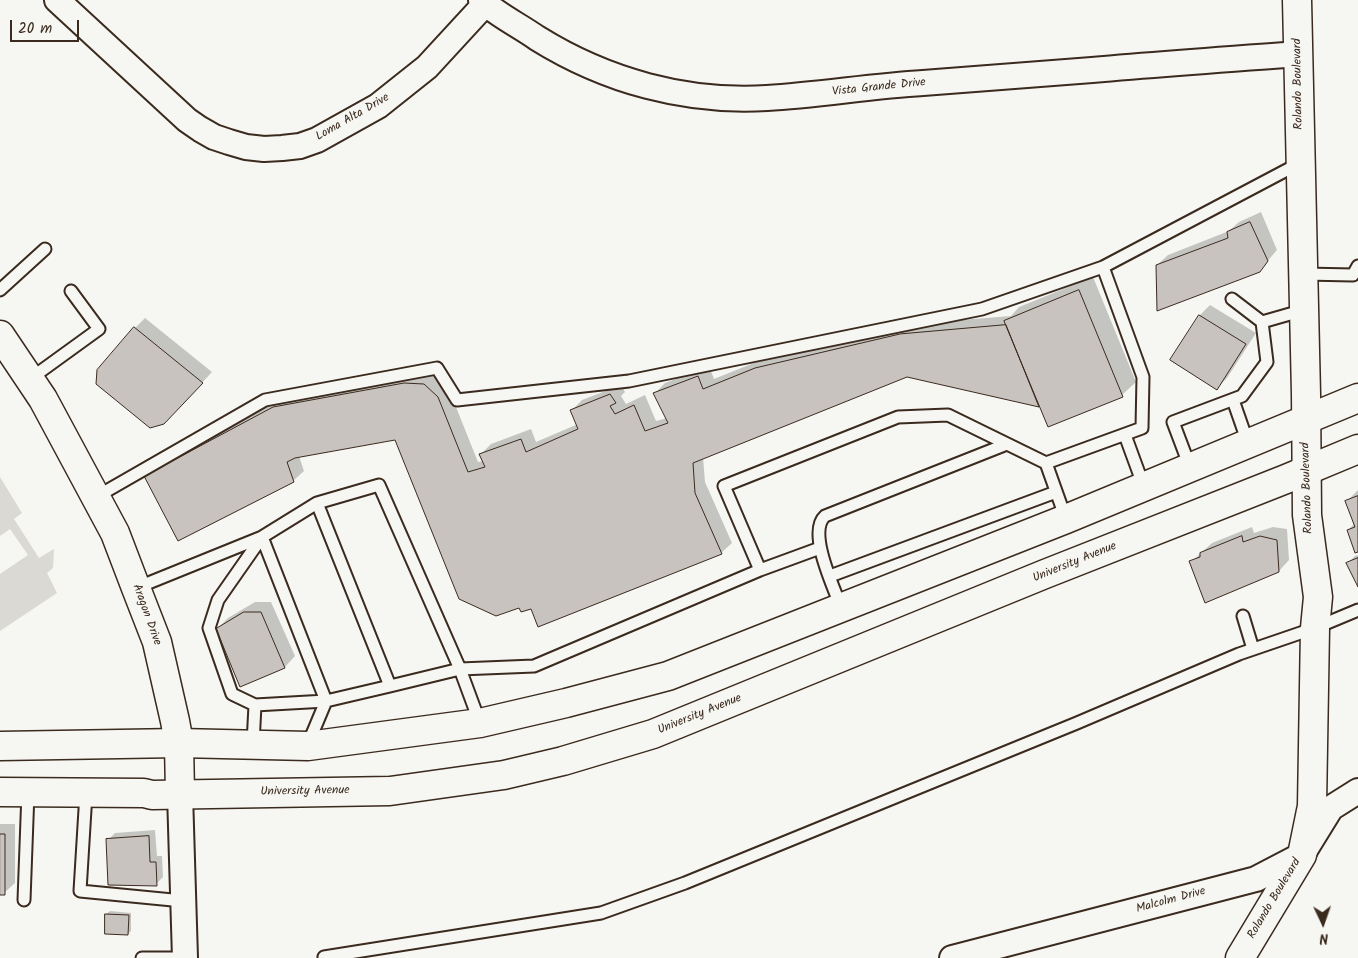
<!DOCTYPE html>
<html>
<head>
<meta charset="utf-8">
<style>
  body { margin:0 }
  #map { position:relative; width:1358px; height:958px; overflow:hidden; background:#f6f6f2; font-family:Kalam,sans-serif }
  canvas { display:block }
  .north { position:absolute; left:1298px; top:898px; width:50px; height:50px; -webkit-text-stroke:4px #f6f6f2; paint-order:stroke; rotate:177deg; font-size:14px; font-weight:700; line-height:20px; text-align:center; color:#3b2a1e }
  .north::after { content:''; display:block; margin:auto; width:18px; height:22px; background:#3b2a1e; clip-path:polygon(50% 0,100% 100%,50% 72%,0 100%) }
  .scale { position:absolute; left:10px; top:20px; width:69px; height:22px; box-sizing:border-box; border:2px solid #3b2a1e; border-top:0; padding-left:6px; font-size:15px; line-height:18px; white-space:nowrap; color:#3b2a1e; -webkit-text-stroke:4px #f6f6f2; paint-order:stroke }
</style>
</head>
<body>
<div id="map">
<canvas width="1358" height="958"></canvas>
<div class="north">N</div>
<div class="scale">20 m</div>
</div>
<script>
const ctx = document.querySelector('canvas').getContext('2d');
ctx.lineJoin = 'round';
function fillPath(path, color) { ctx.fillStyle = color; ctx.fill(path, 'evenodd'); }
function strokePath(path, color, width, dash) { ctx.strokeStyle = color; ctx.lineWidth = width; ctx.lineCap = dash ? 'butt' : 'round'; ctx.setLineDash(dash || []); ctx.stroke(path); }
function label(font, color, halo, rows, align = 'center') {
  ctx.font = font + ' Kalam,sans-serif'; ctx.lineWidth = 4.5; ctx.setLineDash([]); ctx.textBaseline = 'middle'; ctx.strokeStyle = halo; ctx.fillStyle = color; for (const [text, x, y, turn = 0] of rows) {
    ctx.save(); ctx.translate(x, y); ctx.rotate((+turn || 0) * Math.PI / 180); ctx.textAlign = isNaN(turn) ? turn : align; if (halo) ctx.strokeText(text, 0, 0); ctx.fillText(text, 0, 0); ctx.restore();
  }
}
fillPath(new Path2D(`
  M0,477L22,513L14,519L39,558L54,549L53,568L47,573L57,593L0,631V574L28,555L10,529L0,536Z`), '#dad9d3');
fillPath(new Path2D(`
  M1261,212L1277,250L1259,271L1157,265L1168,255L1229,231L1239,222Z
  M1093,277L1136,382L1122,395L1040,406L907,376L703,457L705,482L732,543L721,553L532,607L395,439L299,456L304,471L293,481L146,476L156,466L285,397L434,374L448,387L478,462L484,461L481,454L491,444L531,429L536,442L578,424L572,410L582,400L621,385L625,392L621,396L626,404L645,395L656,421L667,418L655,393L665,383L709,366L714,379L766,358L911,324L1011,316L1019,307Z
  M1210,305L1256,333L1227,378L1217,388L1172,359L1200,315Z
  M145,318L212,372L175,412L135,328Z
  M1358,490V551L1348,530L1355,523L1347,501Z
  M1252,527L1254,533L1273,527L1287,529L1289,560L1279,571L1191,562L1212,543Z
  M1358,555V584L1348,563L1355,556Z
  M255,602H271L295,656L285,667L240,685L217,629L228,618Z
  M0,824H15V883L4,893L0,894Z
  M155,830L157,856H162L163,877L156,884L108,840L115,833Z
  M110,911L131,913V931L128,934L106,914Z`), '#0003');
const building = new Path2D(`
  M1250,222L1268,261L1260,272L1157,311L1156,265L1228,238L1227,232Z
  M1079,290L1123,397L1048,427L1004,321Z
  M1199,315L1246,344L1217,390L1170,360Z
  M1006,325L1039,407L907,377L693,463L695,493L722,554L538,627L531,609L521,612L519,608L496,616L459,599L395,440L295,458L287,462L294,482L178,541L144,476L273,407L404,383L424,384L438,397L468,472L485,467L479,454L521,439L526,452L578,429L570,410L610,394L616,403L610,406L615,414L634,405L645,431L668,423L653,393L698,376L703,389L755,368L900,334Z
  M134,327L203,383L164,424L150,428L96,384L97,370Z
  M1358,496V552L1355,553L1347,530L1355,527L1345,501Z
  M1242,536L1243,542L1260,536L1277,540L1279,572L1205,603L1189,561L1200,557V553Z
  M1358,558V587L1346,563Z
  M244,612H261L285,668L240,687L216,629Z
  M0,834H5V895H0Z
  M149,836L150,862H156L157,886L108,885L106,839Z
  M105,914L129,915L128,935L105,934Z`);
fillPath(building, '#c8c3be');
strokePath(building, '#3b2a1e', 1);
const service = new Path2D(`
  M1304,274L1353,275L1358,266
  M0,290L45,249
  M1232,299L1262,322
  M30,379L99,329L71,291
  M1233,400L1248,443
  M1125,435L1144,487
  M1190,467L1173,422L1242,396L1267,362L1262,322L1304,310
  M379,485L460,669L390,686L317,503Z
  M96,497L265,400L437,368L457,400L629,381L982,309L1103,267L1300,163
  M317,503L262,537L326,701L390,686
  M1066,519L1046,463L1142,428L1143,377L1103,267
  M760,570L724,486L898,417L948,415L1046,463
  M830,576L1056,492
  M136,588L262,537
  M841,607C834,588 807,532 825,516L1007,444
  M1243,616L1253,649
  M255,705L232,694L209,628L218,600L262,537
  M480,723L460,669L534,666L760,570L820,548
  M253,744L255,705L326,701L308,744
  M86,793L80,891L183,901
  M24,900L28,792
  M324,957L601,913L685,883L1077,723L1239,654L1315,628L1358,610
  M142,958H185`);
const minor = new Path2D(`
  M57,0L187,120L200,129L214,137L229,142L246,147L264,149L282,148L300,146L317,140L378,106L427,67L485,4
  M481,0C496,14 520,26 537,38C606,81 686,103 767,98C819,95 871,86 923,83C979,79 1035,74 1092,70C1161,64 1230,59 1299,54
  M180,794L185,958
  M952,958L1256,879L1302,855L1331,808L1358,791`);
const tertiary = new Path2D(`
  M0,335L43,399L115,533L136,588L157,642L175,721L179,743L180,794
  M1240,958L1302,855L1312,806L1315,628L1318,597L1307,515L1306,394L1297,0`);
const primary = new Path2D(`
  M0,746L179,743L308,746L480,723L566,703L668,676L1066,519L1358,398
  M0,792L144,793L152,795L390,791L504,775L563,761L653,734L1045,574L1286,479L1358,449`);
strokePath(service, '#3b2a1e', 15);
strokePath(minor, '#3b2a1e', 28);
strokePath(tertiary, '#3b2a1e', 31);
strokePath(primary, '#3b2a1e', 31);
strokePath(service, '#f6f6f2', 11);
strokePath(minor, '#f6f6f2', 24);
strokePath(tertiary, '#f6f6f2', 28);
strokePath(primary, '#f6f6f2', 28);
label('12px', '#3b2a1e', '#f6f6f2', [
  ["Rolando Boulevard",1299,84,-91],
  ["Vista Grande Drive",879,88,-6],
  ["Loma Alta Drive",353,118,-30],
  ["Rolando Boulevard",1308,488,-92],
  ["University Avenue",1075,563,-22],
  ["Aragon Drive",146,615,70],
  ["University Avenue",700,715,-22],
  ["University Avenue",305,792,-1],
  ["Rolando Boulevard",1275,899,-59],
  ["Malcolm Drive",1171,901,-15]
]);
</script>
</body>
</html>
